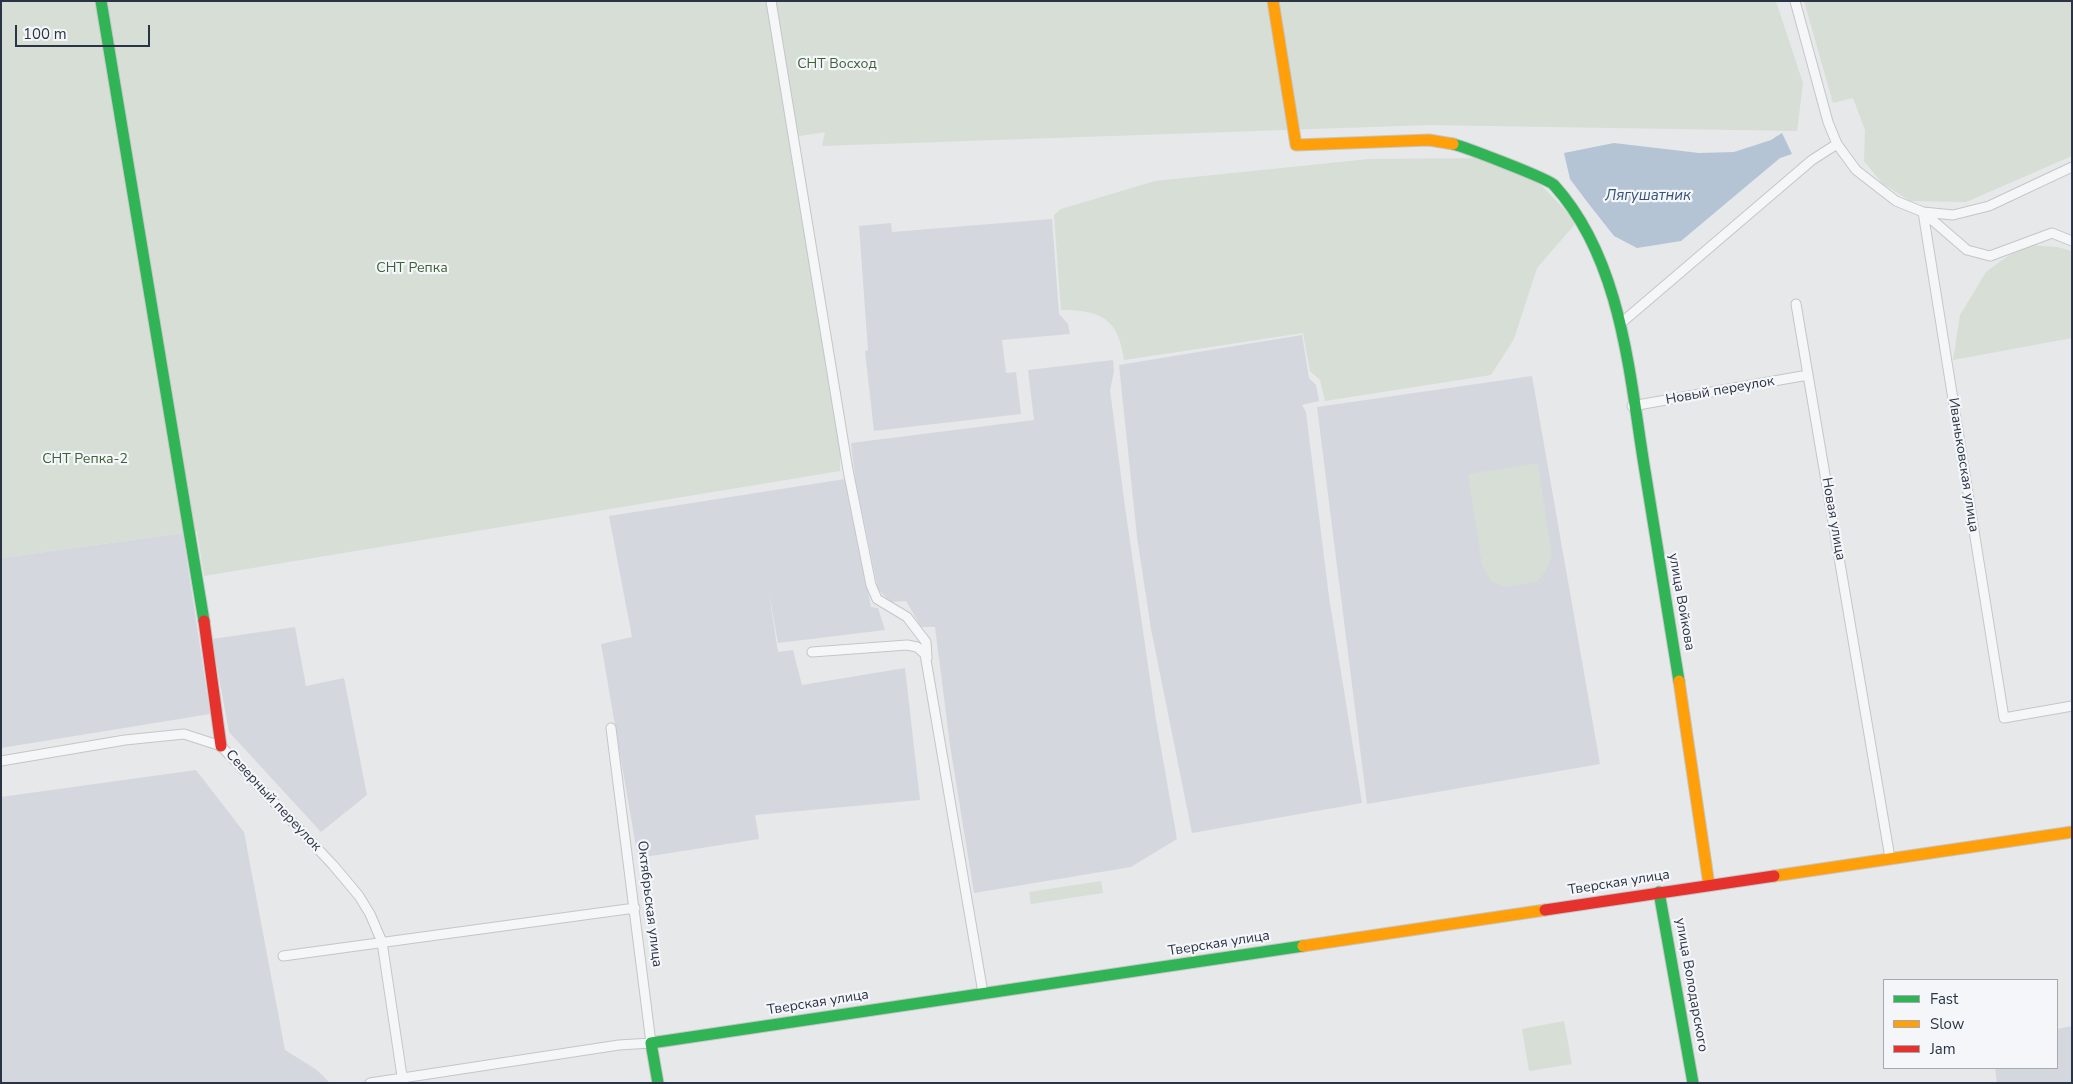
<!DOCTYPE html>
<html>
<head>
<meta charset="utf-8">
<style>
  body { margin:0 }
  #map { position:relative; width:2073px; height:1084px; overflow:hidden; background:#e6e8ea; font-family:"Nunito Sans",sans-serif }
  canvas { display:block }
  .frame { position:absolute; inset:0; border:2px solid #2b3445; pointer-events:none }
  .legend { position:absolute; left:1883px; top:979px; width:175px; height:90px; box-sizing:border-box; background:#f4f6f9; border:1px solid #a4a8b1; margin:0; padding:6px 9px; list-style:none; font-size:15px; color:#2b3445 }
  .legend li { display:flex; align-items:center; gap:10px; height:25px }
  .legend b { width:25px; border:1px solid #a4a8b1 }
  .scale { position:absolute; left:15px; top:25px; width:135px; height:22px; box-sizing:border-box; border:2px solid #2b3445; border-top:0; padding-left:6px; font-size:15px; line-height:18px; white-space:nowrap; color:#2b3445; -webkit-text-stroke:4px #f4f6f9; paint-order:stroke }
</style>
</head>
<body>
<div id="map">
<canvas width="2073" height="1084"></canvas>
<div class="frame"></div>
<ul class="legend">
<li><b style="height:6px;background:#30b455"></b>Fast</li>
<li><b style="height:6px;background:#ff9f0a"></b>Slow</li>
<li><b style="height:6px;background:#e5322d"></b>Jam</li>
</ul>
<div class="scale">100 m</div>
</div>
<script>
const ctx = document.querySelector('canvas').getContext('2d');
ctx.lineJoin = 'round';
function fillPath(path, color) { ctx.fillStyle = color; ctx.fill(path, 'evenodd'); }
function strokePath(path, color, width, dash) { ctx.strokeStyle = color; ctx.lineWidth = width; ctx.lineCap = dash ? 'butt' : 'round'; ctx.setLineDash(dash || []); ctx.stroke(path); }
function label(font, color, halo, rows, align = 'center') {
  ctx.font = font + ' "Nunito Sans",sans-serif'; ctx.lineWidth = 4.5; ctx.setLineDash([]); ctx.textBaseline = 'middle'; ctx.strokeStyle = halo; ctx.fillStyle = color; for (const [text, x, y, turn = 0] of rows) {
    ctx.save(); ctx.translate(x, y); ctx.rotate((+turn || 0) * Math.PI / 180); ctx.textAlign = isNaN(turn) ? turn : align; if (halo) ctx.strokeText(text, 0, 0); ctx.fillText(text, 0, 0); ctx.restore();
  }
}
fillPath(new Path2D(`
  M1052,219L1059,314L1068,324L1070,334L1002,340L1006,373L1016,372L1021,414L874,431L865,351L868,350L859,226L891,223L892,232Z
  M1302,335L1309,378L1316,385L1319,401L1302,405L1306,412L1329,597L1362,803L1192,833L1151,629L1137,537L1119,365Z
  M1113,360L1114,371L1110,390L1125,507L1156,720L1177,839L1131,867L974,893L950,745L935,627H921L906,601L890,602L878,589L855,478L851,443L1034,420L1028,370Z
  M1532,376L1600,764L1367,804L1317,407Z
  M845,479L871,607L878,608L885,630L778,643L768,587L778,652L793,650L802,685L905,668L920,800L755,815L759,839L638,858L601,644L632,637L609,516Z
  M183,533L210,714L1,748V558Z
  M295,627L306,686L344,678L367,795L321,832L229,732L212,639Z
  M196,770L244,832L285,1050L317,1070L330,1083H1V797Z
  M2072,1026V1083H1997L1995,1068H2057V1029Z`), '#d4d7dd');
fillPath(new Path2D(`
  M1,1H1776L1803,83L1797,131L1429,125L822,146L825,132L788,138L840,437V471L204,576L197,531L1,558Z
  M1804,1H2072V156L1966,202L1910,201L1882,183L1864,161L1865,130L1853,98L1833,103Z
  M1488,158L1532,176L1577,222L1537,268L1514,339L1491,375L1325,401L1320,380L1310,371L1303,333L1124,360C1118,318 1101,310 1061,310L1054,215L1061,209L1155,181L1369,159Z
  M2030,245L2057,247L2072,251V338L1953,360L1960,315L1986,272L2008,256Z
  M1538,463L1552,556L1546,571L1537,582L1504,587L1491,581L1482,566L1468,474Z
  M1101,881L1103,893L1031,904L1029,892Z
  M1564,1021L1572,1064L1529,1071L1522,1029Z`), '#d6ded6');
fillPath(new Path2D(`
  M1782,133L1792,154L1780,158L1681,241L1637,248L1614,236L1588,203L1570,179L1564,153L1614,143L1699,153L1734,152L1771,140Z`), '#b4c4d5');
const street = new Path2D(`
  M771,1L848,470L871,585L877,599L907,617L926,642L927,658
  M1795,1L1828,122L1837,144L1856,170L1896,201L1923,212L1953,215L1989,206L2072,167
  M1923,212L2004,718L2072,706
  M1923,212L1967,250L1990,256L2052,233L2072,241
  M1796,304L1890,858
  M1620,324L1812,160L1837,144
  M1632,406L1808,375
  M812,652L907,645L917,647L925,654L983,993
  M1,761L125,740L184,734L221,746L333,865L359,896L370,914L382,942L403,1083
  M283,956L635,908
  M370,1083L619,1045L651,1043L611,728`);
const fast = new Path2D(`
  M101,1L204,621
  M1453,144C1465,147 1549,179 1554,185C1621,259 1629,371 1644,465C1656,537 1667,609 1679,681
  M1659,892L1693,1083
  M658,1083L651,1043L1303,946`);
const slow = new Path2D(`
  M1273,1L1296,145L1429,140L1453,144
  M1679,681L1709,885
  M1774,876L2072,832
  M1303,946L1545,910`);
const jam = new Path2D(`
  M204,621L221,746
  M1545,910L1774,876`);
strokePath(street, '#c4c6c8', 11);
strokePath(fast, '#c4c6c8', 13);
strokePath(slow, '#c4c6c8', 13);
strokePath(jam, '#c4c6c8', 13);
strokePath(street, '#f5f6f7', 9);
strokePath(fast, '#30b455', 11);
strokePath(slow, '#ff9f0a', 11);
strokePath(jam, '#e5322d', 11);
label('14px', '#3f6138', '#f4f6f9', [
  ["СНТ Восход",837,65],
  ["СНТ Репка",412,269],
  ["СНТ Репка-2",85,460]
]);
label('14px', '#2b3445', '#f4f6f9', [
  ["Новый переулок",1720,391,-10],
  ["Иваньковская улица",1963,465,81],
  ["Новая улица",1833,519,80],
  ["улица Войкова",1681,602,80],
  ["Северный переулок",273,801,47],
  ["Тверская улица",1619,883,-9],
  ["Октябрьская улица",649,904,83],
  ["Тверская улица",1219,944,-9],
  ["улица Володарского",1691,985,80],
  ["Тверская улица",818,1003,-9]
]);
label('italic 15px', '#34527a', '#f4f6f9', [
  ["Лягушатник",1648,196]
]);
</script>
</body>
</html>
